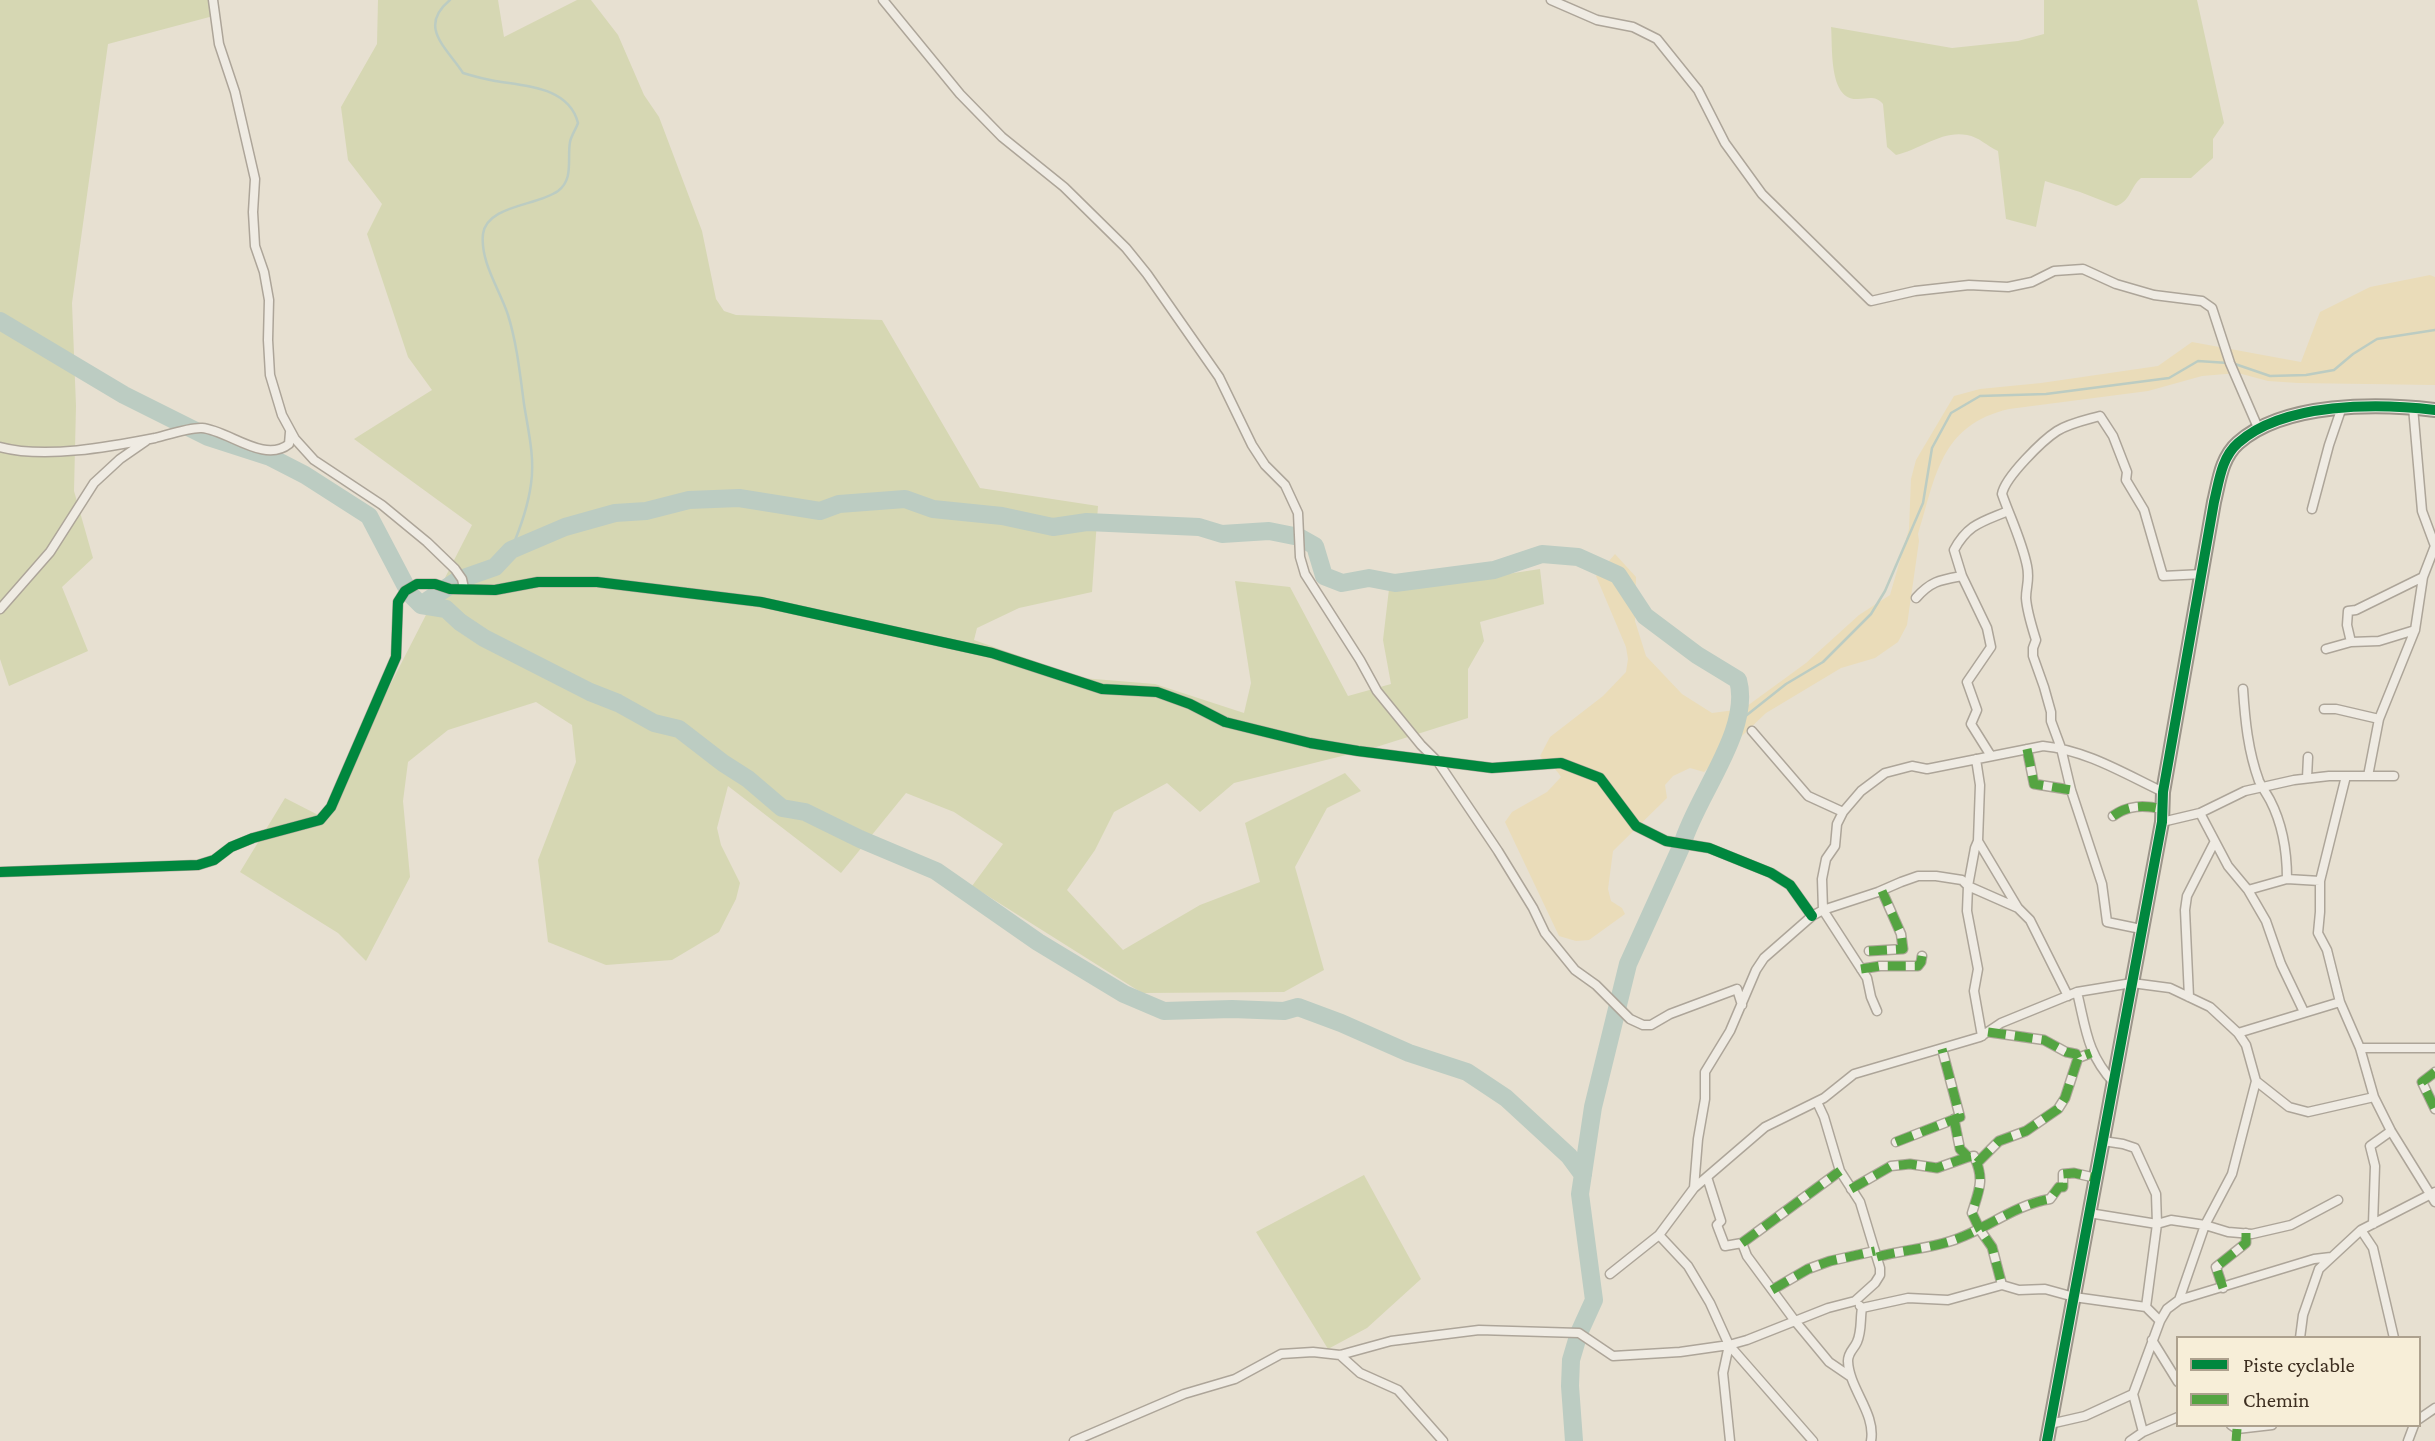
<!DOCTYPE html>
<html>
<head>
<meta charset="utf-8">
<style>
  body { margin:0 }
  #map { position:relative; width:2435px; height:1441px; overflow:hidden; background:#e7e0d1; font-family:"Crimson Pro",serif }
  canvas { display:block }
  .legend { position:absolute; left:2176px; top:1336px; width:245px; height:91px; box-sizing:border-box; background:#f7eed8; border:2px solid #ada18e; margin:0; padding:9px 12px; list-style:none; font-size:21px; color:#3d2e20 }
  .legend li { display:flex; align-items:center; gap:14px; height:35px }
  .legend b { width:35px; border:2px solid #ada18e }
</style>
</head>
<body>
<div id="map">
<canvas width="2435" height="1441"></canvas>
<ul class="legend">
<li><b style="height:9px;background:#00873e"></b>Piste cyclable</li>
<li><b style="height:9px;background:#54a441"></b>Chemin</li>
</ul>
</div>
<script>
const ctx = document.querySelector('canvas').getContext('2d');
ctx.lineJoin = 'round';
function fillPath(path, color) { ctx.fillStyle = color; ctx.fill(path, 'evenodd'); }
function strokePath(path, color, width, dash) { ctx.strokeStyle = color; ctx.lineWidth = width; ctx.lineCap = dash ? 'butt' : 'round'; ctx.setLineDash(dash || []); ctx.stroke(path); }
fillPath(new Path2D(`
  M0,0H213L217,15L108,44L72,303L76,406L74,491L93,558L62,587L88,651L9,686L0,659Z
  M378,0H498L504,37L577,0H591L618,35L644,95L659,117L702,231L716,299L724,311L736,315L882,320L980,488L1098,506L1092,592L1019,608L977,628L974,640L1082,678L1155,684L1244,713L1251,683L1235,581L1290,587L1348,696L1391,684L1383,640L1389,589L1455,582L1540,569L1544,604L1480,622L1484,641L1468,669V718L1370,749L1234,783L1200,812L1167,783L1114,812L1095,850L1067,890L1123,950L1200,905L1260,882L1245,823L1345,773L1361,791L1327,808L1295,867L1324,970L1284,992L1142,993L972,886L1003,844L954,812L906,793L841,873L728,786L717,828L721,845L740,883L736,899L719,932L672,960L606,965L548,942L538,860L576,762L572,725L536,702L448,730L408,762L403,801L410,877L366,961L338,933L240,872L285,798L326,819L363,738L472,525L354,439L432,390L408,357L367,234L382,204L348,160L341,107L377,44Z
  M2044,0H2197L2224,123L2213,139V158L2191,178H2141C2130,187 2131,201 2116,206L2080,192L2045,181L2036,227L2006,219L1998,151C1987,146 1979,137 1967,135C1942,130 1919,150 1896,155L1887,147L1883,104C1875,95 1868,99 1858,99C1828,101 1833,46 1831,27L1952,48L2018,41L2044,34Z
  M1364,1175L1421,1279L1367,1328L1328,1349L1256,1232Z`), '#d6d7b3');
fillPath(new Path2D(`
  M2430,275L2435,277V385L2298,383L2268,381L2238,373L2202,376L2148,391L2009,409C1940,425 1936,476 1918,534L1919,541L1907,625L1898,642L1875,658L1841,668L1766,713L1704,772L1690,768L1673,776L1665,785L1667,798L1613,851L1608,889L1611,901L1622,908L1625,914L1589,940L1576,941L1559,936L1505,822L1512,812L1547,792L1561,777C1554,765 1547,765 1540,756L1550,737L1603,696L1626,672L1628,659L1626,647L1596,576L1615,554L1636,577L1635,621L1646,656L1682,694L1712,713L1743,709L1806,663L1859,615L1890,595L1909,529L1911,479L1916,460L1954,396L1980,389L2041,383L2158,366L2192,342L2301,362L2320,312L2370,287Z`), '#eadcb9');
strokePath(new Path2D(`
  M450,0C417,27 447,48 463,73C473,76 484,79 495,81C526,86 569,87 578,123C576,129 571,136 570,142C567,159 574,179 558,191C537,206 487,205 483,234C480,262 500,290 508,315C517,344 520,374 524,404C528,430 535,457 531,484C528,507 520,529 511,550
  M2235,364L2270,376L2306,375L2334,370L2353,354L2377,339L2435,330
  M1738,722L1786,684L1823,662L1871,614L1885,591L1923,503L1932,448L1951,413L1980,396L2046,394L2169,378L2198,361L2228,363`), '#bcccc2', 2.5);
strokePath(new Path2D(`
  M0,321L124,395L208,437L270,457L305,475L369,516L410,594L421,605L446,609L460,622L484,638L590,692L618,703L654,723L679,729L723,763L748,779L782,808L805,812L860,839L936,871L1038,942L1124,994L1164,1011L1232,1009L1284,1011L1298,1007L1341,1023L1409,1053L1467,1072L1506,1098L1569,1156L1583,1175
  M421,605L458,580L495,567L511,550L565,527L615,513L646,511L689,500L739,498L820,511L839,504L905,499L933,509L1002,516L1053,527L1087,522L1199,527L1222,534L1269,531L1299,537L1315,546L1324,576L1342,583L1369,578L1395,583L1494,570L1542,554L1578,557L1618,575L1645,616L1697,655L1738,680C1752,730 1696,796 1682,845L1628,964L1593,1107L1580,1194L1594,1300L1579,1333L1571,1360L1570,1386L1574,1441`), '#bcccc2', 18);
const street = new Path2D(`
  M213,0L219,44L235,92L255,179L253,212L255,246L264,272L269,300L268,340L270,375L282,415L295,439L314,460L382,505L427,542L455,569L462,579L464,588
  M883,0L960,94L1002,137L1064,187L1126,248L1147,274L1219,377L1252,445L1265,465L1285,485L1298,513L1300,557L1305,574L1360,660L1377,691L1421,745L1438,762L1498,851L1533,908L1545,933L1575,970L1596,985L1630,1019L1643,1025H1651L1670,1014L1737,989L1742,1005
  M1551,0L1597,20L1633,27L1657,39L1698,90L1725,143L1762,194L1871,301L1915,291L1969,285L2008,287L2032,282L2054,271L2083,269L2116,284L2154,295L2202,301L2212,308L2230,363L2259,430
  M2413,407L2422,511L2435,546
  M0,447C45,459 109,447 155,438C167,435 191,427 202,428C228,430 264,464 289,444L290,432
  M2312,509L2329,445L2342,407
  M1916,598C1931,581 1940,580 1962,576
  M0,609L50,552L94,483L120,459L146,441
  M2351,642L2347,625L2348,611L2356,610L2423,577
  M2326,649L2351,642L2379,641L2415,630
  M2243,689C2245,720 2248,751 2259,781C2262,787 2266,793 2270,800C2283,825 2287,851 2287,879
  M2324,709H2336L2379,719
  M1752,731L1808,796L1843,812
  M2027,749L2034,784L2071,790
  M1991,756L1971,724L1977,710L1967,682L1991,647L1987,628L1962,576L1954,550C1968,524 1982,522 2008,511
  M1976,759L1980,785L1978,841L2018,908
  M2346,776L2320,881V912L2318,933L2327,950L2340,1002L2360,1048L2374,1097L2391,1131L2435,1202
  M2368,776L2379,719L2415,630L2423,577L2435,546
  M2307,778L2308,757
  M2200,813L2228,866L2248,890L2266,921L2281,964L2304,1012
  M2113,816C2128,805 2144,805 2162,809
  M2162,822L2200,813L2245,791L2294,780L2329,776H2394
  M1978,841L1975,848L1968,886L1967,911L1978,969L1974,991L1982,1036
  M0,872L198,865L214,860L231,847L253,838L320,820L331,807L396,657L398,602L405,591L417,584H435L450,589L495,590L538,582H597L761,602L992,653L1102,689L1157,692L1190,704L1225,722L1310,743L1358,751L1492,768L1561,763L1600,778L1636,826L1666,841L1709,848L1771,873L1790,885L1812,916
  M2248,890L2287,879L2320,881
  M2141,929L2107,922L2102,884L2071,790L2061,748L2051,721V712L2044,687L2033,656V648L2036,640C2032,627 2027,612 2026,598C2026,586 2030,580 2027,566C2022,541 2010,517 2002,494C2005,477 2043,440 2057,431C2070,423 2086,420 2100,416L2113,436L2127,472L2126,480L2144,510L2163,576L2203,574
  M1869,951L1903,949L1901,934L1882,891
  M1861,969L1880,966H1918L1921,962L1922,956
  M2077,992C2086,1029 2087,1054 2114,1083
  M2189,997L2185,910L2187,896L2214,843
  M1877,1011L1871,997L1867,978L1823,910L1822,879L1826,859L1835,846L1837,824L1843,812L1861,791L1885,773L1912,766L1927,769L2043,746C2086,750 2125,774 2163,792
  M1988,1032L2044,1040L2066,1052L2076,1054L2078,1058
  M2238,1033L2340,1002
  M2360,1048H2435
  M2435,1072L2422,1082L2435,1109
  M1954,1119L1960,1149L1968,1157L1974,1156C1985,1180 1979,1190 1972,1213L1980,1230L1992,1247L2002,1285
  M2103,1141L2123,1144L2135,1148L2156,1194L2157,1224L2146,1307L2160,1321
  M1896,1142L1960,1117L1942,1049
  M1977,1163L1999,1141L2026,1131L2058,1109L2065,1098L2078,1058L2091,1053
  M1707,1177L1721,1221L1717,1225L1725,1246L1742,1243L1747,1256L1795,1321L1829,1362L1851,1377
  M1694,1188L1698,1139L1705,1099V1072L1730,1031L1756,970L1764,958L1812,916L1823,910L1878,892L1901,882L1918,876H1936L1962,880L1968,886L2018,908L2030,920L2068,996
  M1851,1189L1891,1166L1910,1164L1937,1168L1968,1157
  M2089,1213L2157,1224L2171,1220L2205,1225L2228,1232L2252,1234L2291,1225L2338,1200
  M2373,1224L2375,1166L2370,1146L2391,1131
  M2361,1230L2373,1248L2394,1338
  M1659,1235L1688,1266L1710,1303L1729,1345L1813,1441
  M1742,1243L1840,1171
  M1877,1257C1901,1250 1927,1249 1951,1241C1985,1230 2014,1205 2050,1199L2059,1187H2063V1174L2074,1173L2096,1178
  M1610,1274L1659,1235L1694,1188L1765,1127L1824,1098L1854,1074L1980,1037L2001,1023L2077,992L2132,983L2170,988L2210,1007L2238,1033L2246,1045L2256,1081L2289,1107L2308,1112L2374,1097
  M2223,1288L2216,1267L2246,1243V1233
  M1772,1290L1808,1269L1830,1261L1875,1251
  M2179,1300L2205,1225L2232,1174L2256,1081
  M1860,1306L1862,1308C1860,1319 1862,1331 1857,1342C1854,1349 1848,1352 1848,1361C1849,1389 1876,1413 1871,1441
  M1862,1308L1908,1298L1948,1300L2002,1285L2019,1290L2045,1289L2074,1297L2146,1307
  M2300,1338L2303,1315L2319,1269L2361,1230L2435,1192
  M2152,1340L2178,1382
  M1729,1345L1723,1373L1730,1441
  M1340,1355L1360,1373L1398,1390L1443,1441
  M2419,1419L2435,1408
  M2050,1424L2085,1416L2133,1394
  M2231,1425L2237,1429L2272,1425
  M2143,1432L2133,1394L2160,1321L2167,1309L2179,1300L2314,1259L2331,1257
  M1074,1441L1184,1394L1235,1379L1281,1354L1313,1352L1340,1355L1391,1341L1479,1330L1579,1333L1613,1356L1680,1352L1729,1345L1747,1340L1828,1308L1855,1301L1875,1283L1880,1275V1268L1860,1202L1840,1171L1824,1117L1817,1102
  M2130,1441L2143,1432L2178,1417
  M2408,1441L2414,1425`);
const secondary = new Path2D(`
  M2047,1441L2162,822L2163,792L2214,502C2219,482 2221,458 2238,443C2284,402 2378,403 2435,410`);
strokePath(street, '#ada599', 11);
strokePath(secondary, '#9c958a', 16);
strokePath(street, '#efebe3', 8);
strokePath(secondary, '#efebe3', 12);
strokePath(new Path2D(`
  M2027,749L2034,784L2071,790
  M2113,816C2128,805 2144,805 2162,809
  M1869,951L1903,949L1901,934L1882,891
  M1861,969L1880,966H1918L1921,962L1922,956
  M1988,1032L2044,1040L2066,1052L2076,1054L2078,1058
  M2435,1072L2422,1082L2435,1109
  M1954,1119L1960,1149L1968,1157L1974,1156C1985,1180 1979,1190 1972,1213L1980,1230L1992,1247L2002,1285
  M1896,1142L1960,1117L1942,1049
  M1977,1163L1999,1141L2026,1131L2058,1109L2065,1098L2078,1058L2091,1053
  M1851,1189L1891,1166L1910,1164L1937,1168L1968,1157
  M1742,1243L1840,1171
  M1877,1257C1901,1250 1927,1249 1951,1241C1985,1230 2014,1205 2050,1199L2059,1187H2063V1174L2074,1173L2096,1178
  M2223,1288L2216,1267L2246,1243V1233
  M1772,1290L1808,1269L1830,1261L1875,1251
  M2236,1441L2237,1429`), '#54a441', 9, [18, 9]);
strokePath(new Path2D(`
  M0,872L198,865L214,860L231,847L253,838L320,820L331,807L396,657L398,602L405,591L417,584H435L450,589L495,590L538,582H597L761,602L992,653L1102,689L1157,692L1190,704L1225,722L1310,743L1358,751L1492,768L1561,763L1600,778L1636,826L1666,841L1709,848L1771,873L1790,885L1812,916
  M2047,1441L2162,822L2163,792L2214,502C2219,482 2221,458 2238,443C2284,402 2378,403 2435,410`), '#00873e', 10);
</script>
</body>
</html>
